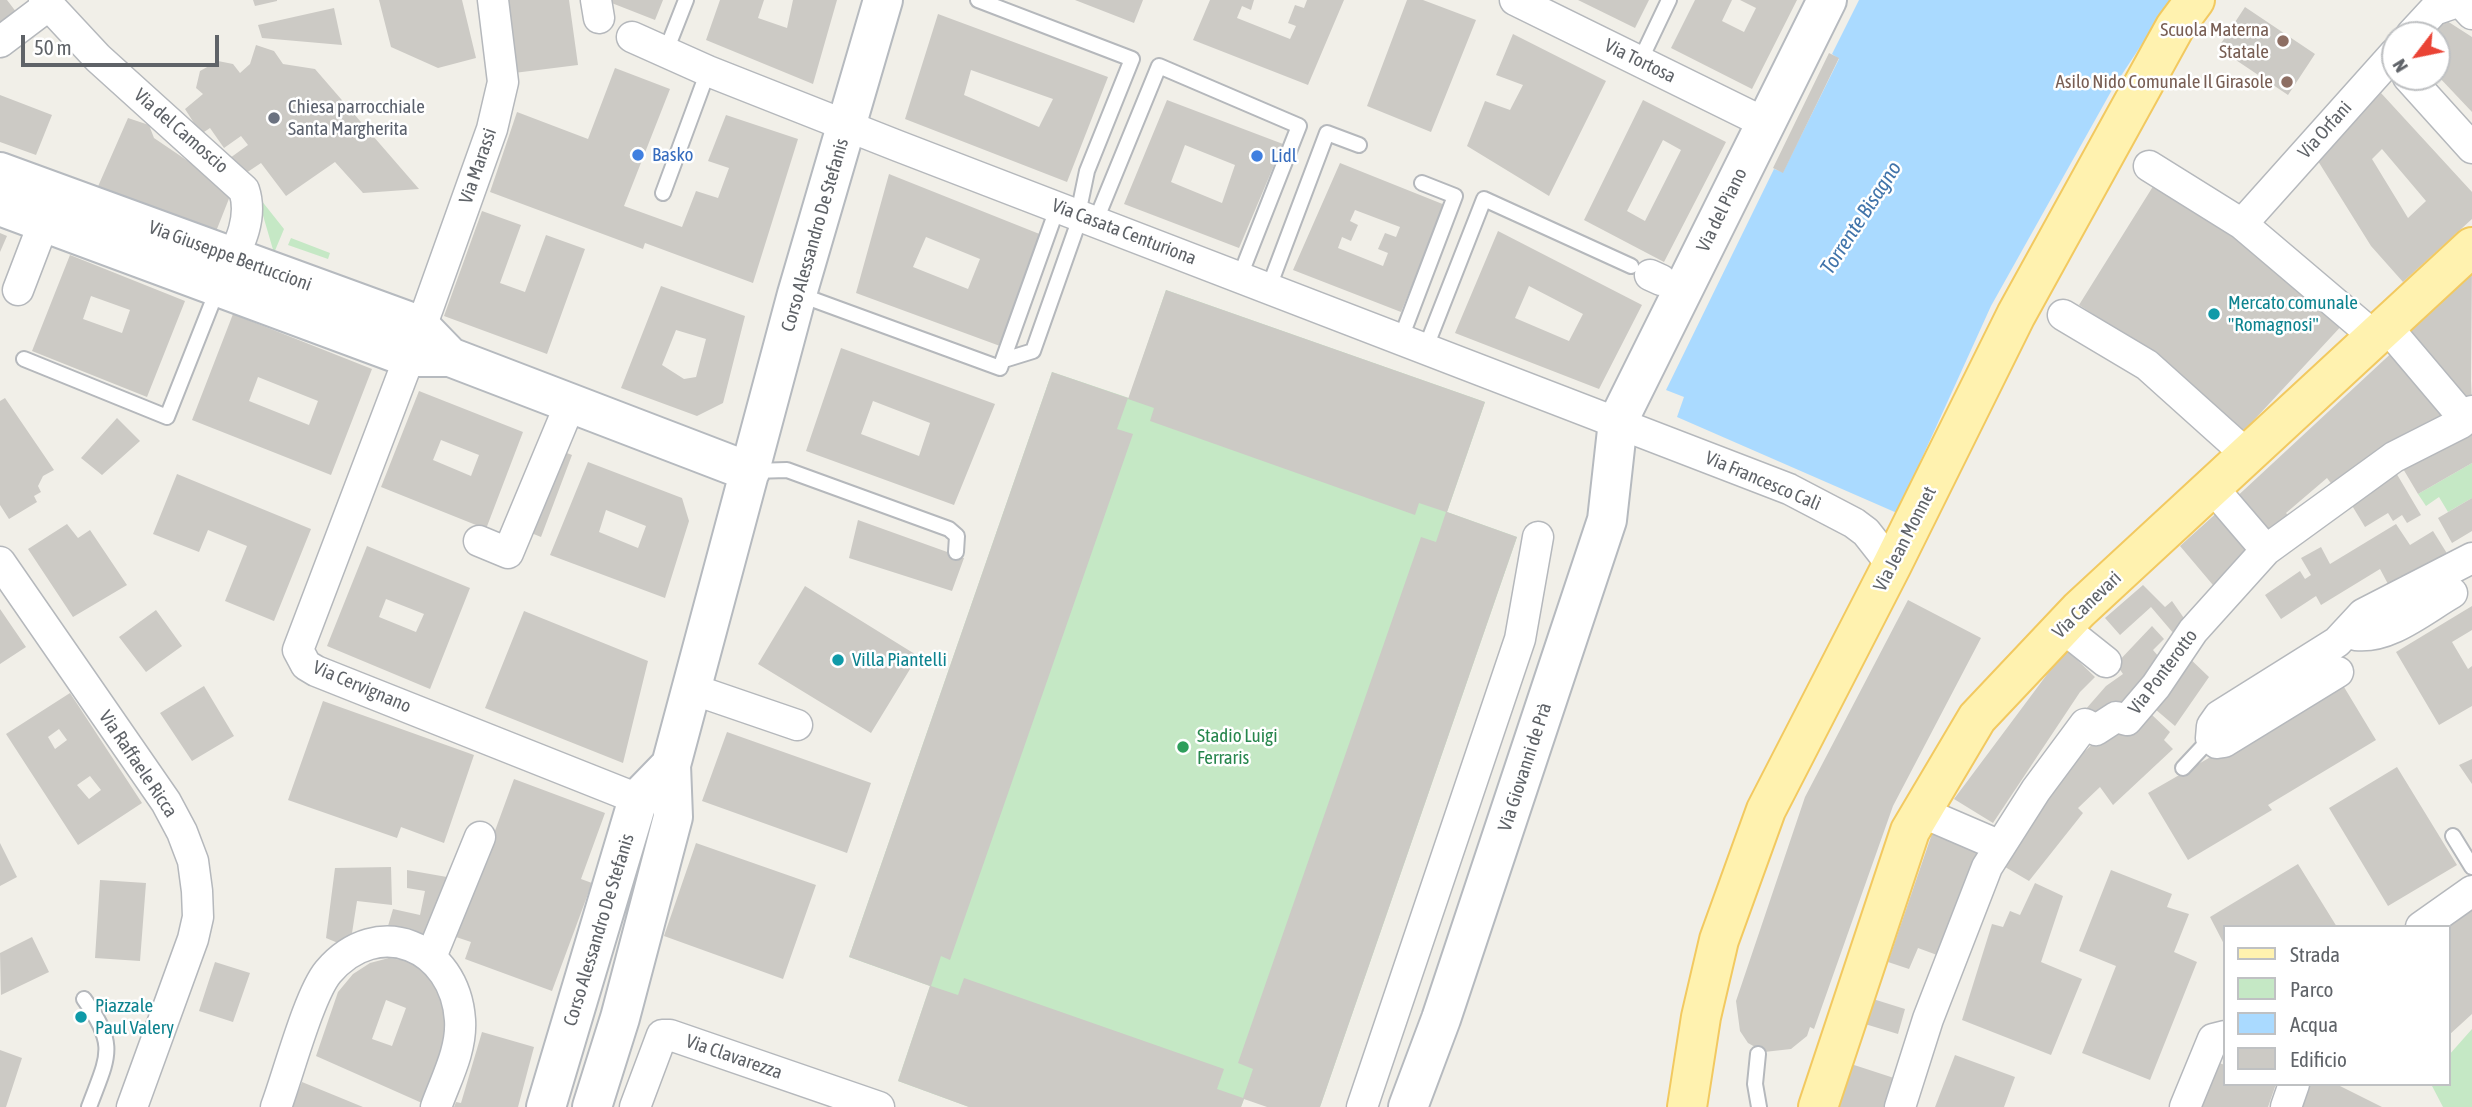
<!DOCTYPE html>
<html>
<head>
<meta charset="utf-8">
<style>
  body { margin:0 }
  #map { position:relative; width:2472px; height:1107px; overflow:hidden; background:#f1efe8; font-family:"Asap Condensed",sans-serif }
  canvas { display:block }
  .legend { position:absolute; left:2223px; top:925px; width:228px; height:161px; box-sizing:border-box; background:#fff; border:2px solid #bfc1c3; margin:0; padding:9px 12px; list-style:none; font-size:21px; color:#5f6368 }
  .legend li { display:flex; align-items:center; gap:14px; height:35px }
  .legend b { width:35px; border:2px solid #bfc1c3 }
  .north { position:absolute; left:2381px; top:21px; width:70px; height:70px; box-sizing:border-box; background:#fff; border:2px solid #bfc1c3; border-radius:50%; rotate:238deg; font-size:19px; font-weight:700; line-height:28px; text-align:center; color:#5f6368 }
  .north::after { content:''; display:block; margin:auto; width:24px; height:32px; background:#ea4335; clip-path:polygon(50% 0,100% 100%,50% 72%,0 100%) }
  .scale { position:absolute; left:21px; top:35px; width:198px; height:32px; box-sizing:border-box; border:4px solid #5f6368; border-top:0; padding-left:9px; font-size:21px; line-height:24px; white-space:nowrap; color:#5f6368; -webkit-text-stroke:5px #fff; paint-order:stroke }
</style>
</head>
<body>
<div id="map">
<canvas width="2472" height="1107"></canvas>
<ul class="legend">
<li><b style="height:9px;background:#fff2af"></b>Strada</li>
<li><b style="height:19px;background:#c5e8c5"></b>Parco</li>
<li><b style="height:19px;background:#aadaff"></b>Acqua</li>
<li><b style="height:19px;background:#cccac5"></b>Edificio</li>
</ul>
<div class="north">N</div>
<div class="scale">50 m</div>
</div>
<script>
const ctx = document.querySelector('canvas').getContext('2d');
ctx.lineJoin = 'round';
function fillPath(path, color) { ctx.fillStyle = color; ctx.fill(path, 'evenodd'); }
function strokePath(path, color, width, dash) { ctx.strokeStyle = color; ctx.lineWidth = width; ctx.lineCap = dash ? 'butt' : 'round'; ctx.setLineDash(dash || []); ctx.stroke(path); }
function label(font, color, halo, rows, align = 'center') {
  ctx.font = font + ' "Asap Condensed",sans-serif'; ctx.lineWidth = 5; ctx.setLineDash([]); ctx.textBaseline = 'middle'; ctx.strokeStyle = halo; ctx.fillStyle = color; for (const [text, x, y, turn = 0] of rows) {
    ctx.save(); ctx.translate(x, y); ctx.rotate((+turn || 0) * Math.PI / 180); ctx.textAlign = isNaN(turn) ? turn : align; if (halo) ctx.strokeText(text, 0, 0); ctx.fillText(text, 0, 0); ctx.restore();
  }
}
fillPath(new Path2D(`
  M257,195L284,229L274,253Z
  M291,238L330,253L328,259L288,245Z
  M1166,290L1485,402L1447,512L1517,537L1320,1107L1244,1099L1241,1107H969L898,1081L930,986L849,957L1052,372L1129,398Z
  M2472,463V498L2448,512L2439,497L2426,506L2418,494Z
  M2472,1029V1107H2443L2431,1084H2449V1055Z`), '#c5e8c5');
fillPath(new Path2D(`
  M1859,0H2171L2113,88L1991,306L1897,513L1677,417L1684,397L1666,390L1774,169L1783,172L1839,59L1832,54Z`), '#aadaff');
fillPath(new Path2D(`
  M0,0H7L20,17L0,31Z
  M253,0H277V1L255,6Z
  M379,0H462L476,58L438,68L391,47Z
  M504,0H569L578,65L514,73Z
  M604,0H663L655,20Z
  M720,0H764L758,18L787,28L793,0H837L813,84L706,40Z
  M1075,0H1143L1134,23Z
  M1210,0H1254L1251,10L1242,6L1237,18L1290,39L1296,26L1288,23L1295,5L1304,8L1307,0H1344L1308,85L1193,40Z
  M1407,0H1423L1476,20L1431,132L1367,106Z
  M1578,0H1649L1635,28Z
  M1695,0H1732L1722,21L1744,32L1756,8L1740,0H1797L1752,89L1671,48Z
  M2245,7L2315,54L2288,95L2218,48Z
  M334,8L342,45L262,38L258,25Z
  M938,14L1108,77L1067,182L905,119ZM971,70L1053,99L1039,127L964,95Z
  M2444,19L2472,37V112L2437,75V35H2431Z
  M1513,34L1606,81L1549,196L1467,146L1485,101L1510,110L1523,85L1496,75Z
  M256,45L274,51L283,64L315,69L419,189L363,193L335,162L286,196L261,163L243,175L230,158L248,145L241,136L224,148L210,128L201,134L185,109L203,94L196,88L200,71L218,61L233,64L240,73L250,64Z
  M1829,53L1839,58L1783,173L1773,168Z
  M615,68L670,89L624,206L682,227L696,191L718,198L729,168L708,161L726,115L798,139L753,283L645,243L643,249L490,192L517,112L588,139Z
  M2381,93L2472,192V219L2403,282L2371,246L2318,161ZM2382,149L2426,201L2408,218L2372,159Z
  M0,95L52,115L36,155L0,142Z
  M1167,100L1283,144L1239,248L1124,204ZM1185,145L1235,165L1222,203L1171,182Z
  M1643,100L1726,142L1664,262L1584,220ZM1663,140L1681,150L1645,221L1627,211Z
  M128,118L149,125L154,138L232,191L215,234L96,191Z
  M1340,163L1445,205L1401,312L1293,270ZM1355,210L1400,227L1396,237L1385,233L1378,249L1388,253L1383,266L1338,248L1342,237L1351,241L1358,225L1350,221Z
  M889,174L1042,235L1000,346L856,293ZM926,237L980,259L968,289L913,267Z
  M2157,180L2230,227L2345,322L2242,433L2155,354L2079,305Z
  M482,211L521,225L500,283L525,292L546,235L585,249L547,354L444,316Z
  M1498,231L1642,305L1599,389L1455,333ZM1529,286L1583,314L1569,341L1515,318Z
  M0,233L7,236L0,252Z
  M70,255L185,301L147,397L32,351ZM91,296L130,310L122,333L83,319Z
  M2472,260L2471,381L2472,407L2396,333Z
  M661,286L745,316L723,403L697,416L621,388ZM676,330L706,339L696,377L684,379L662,365Z
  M1166,290L1485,402L1447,512L1517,537L1320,1107H1267L1244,1099L1241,1107H969L898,1081L930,986L849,957L1052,372L1128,398L1117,429L1133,434L950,960L941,956L931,986L958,995L964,978L1224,1069L1217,1089L1243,1098L1253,1069L1238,1063L1421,537L1436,542L1446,512L1419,503L1415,515L1150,421L1154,408L1128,399Z
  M233,314L372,369L331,475L192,420ZM258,377L318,401L309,425L249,401Z
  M2398,347L2453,417L2333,486L2327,478L2286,513L2293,521L2271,540L2231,502Z
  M841,348L995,404L954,505L806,451ZM873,401L930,423L919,456L861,434Z
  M419,391L523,432L486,529L381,487ZM441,440L479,455L471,476L433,460Z
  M5,398L54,470L43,476L38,486L41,492L34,496L37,502L9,519L0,505V401Z
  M117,418L140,441L102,475L81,458Z
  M2472,432V463L2418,494L2402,467Z
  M559,450L572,455L541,537L524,530Z
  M588,462L682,498L689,521L665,598L550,555ZM606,510L646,526L638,548L599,532Z
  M2395,471L2421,515L2407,523L2402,515L2393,521L2388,513L2365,527L2348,499Z
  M177,474L311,529L274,621L225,601L247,546L208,530L199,552L153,534Z
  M2472,498V531L2452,543L2438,518Z
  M2221,509L2259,552L2218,591L2180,546Z
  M858,520L964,558L952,591L849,558Z
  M67,524L78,538L90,530L127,585L73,617L28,549Z
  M2396,524L2410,545L2433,531L2448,555L2404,581L2401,576L2388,584L2380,569L2321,605L2316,596L2281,619L2265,595L2300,571L2305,579L2311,575L2301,558L2321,547L2330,564Z
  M367,546L470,588L430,689L327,646ZM386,599L424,614L416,632L379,617Z
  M2143,585L2165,607L2172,601L2186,621L2174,634L2151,607L2120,635L2105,618Z
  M805,586L918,656L871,733L758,664Z
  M1908,600L1981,638L1893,806L1814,1029L1810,1027L1807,1036L1791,1049L1764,1052L1748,1043L1740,1031L1736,1001L1805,797Z
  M2472,606V630L2452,642L2468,669L2472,666V706L2439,725L2396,652Z
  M0,609L26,647L0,664Z
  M156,610L182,646L146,672L119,637Z
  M524,611L648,661L623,763L485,708Z
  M2152,626L2164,639L2153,650L2165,664L2100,724L2085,710L2106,686L2123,674L2116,664Z
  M2066,649L2095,677L2080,692L1993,823L1954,799Z
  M2185,654L2209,677L2175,726L2155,709Z
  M2341,682L2376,740L2268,805L2272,810L2188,860L2148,793Z
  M204,686L234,736L192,761L160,713Z
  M70,693L142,803L78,845L6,734ZM59,729L67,740L55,749L48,737ZM90,776L101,790L89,799L77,785Z
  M323,701L474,755L444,843L401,827L397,838L288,800Z
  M2151,714L2170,732L2164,740L2173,749L2113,805L2100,787L2078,808L2083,813L2029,881L2000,864L2073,763L2114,723L2129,735Z
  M727,732L871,783L847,853L702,801Z
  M2472,759V784L2459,765Z
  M2397,767L2457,865L2388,906L2329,808Z
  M514,779L605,813L581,879L592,883L552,991L465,959L471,942L456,937Z
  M1934,828L1981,846L1937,955L1918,948L1909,969L1888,962Z
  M0,843L17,877L0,886Z
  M696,843L816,885L783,979L664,936Z
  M2298,864L2337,927H2225V946L2210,917Z
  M391,867L392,905L357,901L352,933L338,943L326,938L335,868Z
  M407,870L447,877L430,937L388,926L393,909L420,915L425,891L407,888Z
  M2111,870L2172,894L2167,907L2189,914L2174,952L2197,962L2150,1080L2082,1053L2116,966L2079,951Z
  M100,880L146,883L140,961L95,958Z
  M2035,883L2063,896L2041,962L2082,979L2051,1055L1962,1020L1992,924L2003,927L2010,911L2020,915Z
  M2472,902V1014L2449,1035V927H2443Z
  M32,937L49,972L1,995L0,953Z
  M389,958L409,961L425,973L441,996L447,1037L422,1103L316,1056L338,992L353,974L370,963ZM386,1000L406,1008L392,1046L372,1039Z
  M215,962L250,973L233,1022L199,1011Z
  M1873,999L1905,1009L1898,1034L1865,1024Z
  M482,1032L534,1047L518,1107H454L456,1102L461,1103Z
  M0,1050L22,1058L6,1107H0Z
  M1955,1055L2015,1077L2004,1107H1935Z
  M2213,1061L2225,1065V1084H2276L2268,1107H2195Z
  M1848,1063L1894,1078L1885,1107H1834Z
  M302,1082L363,1107H292Z
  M2307,1084H2336L2382,1107H2298Z`), '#cccac5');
const lane = new Path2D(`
  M978,0L1132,59L1087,171L1078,214
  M666,51L686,0
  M1640,61L1669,0
  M663,193L708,71
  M1096,220L1159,66L1299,126L1240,276
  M1269,287L1327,133L1359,145
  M798,294L1000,368L1058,206
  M1401,338L1455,196L1422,183
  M1426,347L1484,199L1631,266
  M24,359L167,417L218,288
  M1004,360L1033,351L1081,215
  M753,471L787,470L949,529L957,536L956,552
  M2183,768L2211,738
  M2453,836L2472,867
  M84,999C118,1046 108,1056 89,1107
  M1758,1054L1755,1084L1759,1107`);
const street = new Path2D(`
  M44,0L98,58L244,190C254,220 237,249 224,276
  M493,0L503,82L492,129L428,308L298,650L306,665L316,671L638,799
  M596,0L599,18
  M1515,0L1765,123
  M2411,35L2434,10L2460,1L2472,14
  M632,37L708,71L898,146L1789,489L1854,523L1866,532L1892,565
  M0,42L49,5
  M2408,77L2472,148
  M2149,166L2242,224L2395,53
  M2242,224L2361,325
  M1650,275L1661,280
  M18,290L44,222
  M2063,315L2147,365L2235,444
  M2392,333L2464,418
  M2212,487L2266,550
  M479,541L508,553L571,402
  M0,562L166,802L182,832L193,861L197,891L198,917L193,939L132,1107
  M2062,627L2106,662
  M2351,629L2356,635C2389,639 2424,609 2452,593
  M2338,672L2224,742L2217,743L2211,738L2212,726L2219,716L2337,642L2363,614L2472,558
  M692,689L797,725
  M1919,811L1998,845
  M2421,927L2472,891
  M431,957L480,837
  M276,1107C288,1075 309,995 328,972C378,913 455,946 460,1020C462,1050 446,1079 436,1107
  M635,1107L662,1035H670L879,1107
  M1362,1107L1520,639L1538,537
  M1900,1107L1928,1019L1987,867L2036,790L2085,724L2096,730L2116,717L2127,720L2156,686L2193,631L2266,550L2394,457L2461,423L2472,411
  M2185,1107L2213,1039L2225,1036
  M2286,1107L2294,1084`);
const secondary = new Path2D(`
  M0,172L419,325L450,357
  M0,206L407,357H450L750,472
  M546,1107L638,799L671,765
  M592,1107L620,1018L673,817L671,765L797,294L883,0
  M1408,1107L1441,1019L1607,520L1618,421L1827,0`);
const primary = new Path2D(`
  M1687,1107L1701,1017L1719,940L1766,810L1892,565L2016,315L2175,27L2195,0
  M1818,1107L1910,831L1977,718L2079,610L2472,247`);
strokePath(lane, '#b5b8bc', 18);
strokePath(street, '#b5b8bc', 33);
strokePath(secondary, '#b6babf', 42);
strokePath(primary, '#f2c960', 42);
strokePath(lane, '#fff', 14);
strokePath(street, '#fff', 30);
strokePath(secondary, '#fff', 38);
strokePath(primary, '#fff2af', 38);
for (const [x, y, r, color] of [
  [2283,41,7,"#8d6e63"],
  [2287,82,7,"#8d6e63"],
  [274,118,7,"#6b7280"],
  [638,155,7,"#3f7fe0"],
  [1257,156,7,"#3f7fe0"],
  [2214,314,7,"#0f9aa8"],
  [838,660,7,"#0f9aa8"],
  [1183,747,7,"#2e9e5b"],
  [81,1017,7,"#0f9aa8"]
]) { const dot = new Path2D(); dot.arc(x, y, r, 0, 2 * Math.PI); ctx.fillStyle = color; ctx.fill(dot); strokePath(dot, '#fff', 2.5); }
label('19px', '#785e54', '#fff', [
  ["Scuola Materna",2269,30],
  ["Statale",2269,52],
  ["Asilo Nido Comunale Il Girasole",2273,82]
], 'right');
label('19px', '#5f6368', '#fff', [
  ["Via Tortosa",1640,61,26],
  ["Via Orfani",2325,130,-48],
  ["Via del Camoscio",181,131,41],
  ["Via Marassi",478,166,-71],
  ["Via del Piano",1722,210,-64],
  ["Via Casata Centuriona",1124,232,21],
  ["Corso Alessandro De Stefanis",815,235,-74],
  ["Via Giuseppe Bertuccioni",230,256,20],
  ["Via Francesco Calì",1763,481,23],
  ["Via Jean Monnet",1905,539,-63],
  ["Via Canevari",2087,605,-44],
  ["Via Ponterotto",2163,672,-53],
  ["Via Cervignano",362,687,23],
  ["Via Raffaele Ricca",138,764,56],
  ["Via Giovanni de Prà",1525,767,-72],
  ["Corso Alessandro De Stefanis",599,930,-73],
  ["Via Clavarezza",734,1057,19]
]);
label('19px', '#5b616d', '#fff', [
  ["Chiesa parrocchiale",288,107],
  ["Santa Margherita",288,129]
], 'left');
label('19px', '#366cbe', '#fff', [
  ["Basko",652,155],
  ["Lidl",1271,156]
], 'left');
label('19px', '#0d838f', '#fff', [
  ["Mercato comunale",2228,303],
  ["\"Romagnosi\"",2228,325],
  ["Villa Piantelli",852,660],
  ["Piazzale",95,1006],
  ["Paul Valery",95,1028]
], 'left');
label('19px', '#27864d', '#fff', [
  ["Stadio Luigi",1197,736],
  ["Ferraris",1197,758]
], 'left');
label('italic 21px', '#4174aa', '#fff', [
  ["Torrente Bisagno",1861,218,-57]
]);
</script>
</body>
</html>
